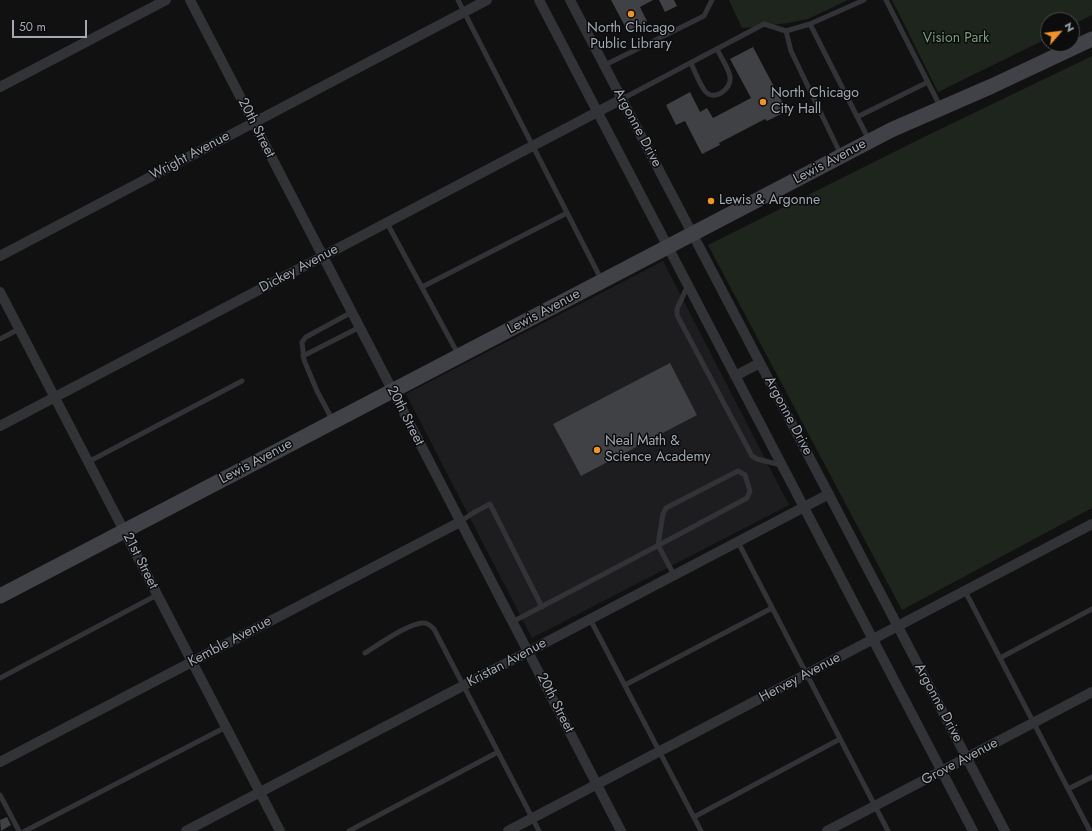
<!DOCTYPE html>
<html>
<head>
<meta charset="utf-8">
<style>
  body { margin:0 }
  #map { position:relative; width:1092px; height:831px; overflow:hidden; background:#111112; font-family:Jost,sans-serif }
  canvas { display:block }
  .north { position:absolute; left:1040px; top:12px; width:40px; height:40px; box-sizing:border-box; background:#0c0c0d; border:1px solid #484b4f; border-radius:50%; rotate:62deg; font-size:11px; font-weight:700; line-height:16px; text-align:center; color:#a2a9b3 }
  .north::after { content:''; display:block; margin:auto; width:14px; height:18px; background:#ef942b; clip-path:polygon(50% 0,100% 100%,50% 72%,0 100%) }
  .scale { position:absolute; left:12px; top:20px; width:75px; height:18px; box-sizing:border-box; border:2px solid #a2a9b3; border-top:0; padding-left:5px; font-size:12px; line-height:14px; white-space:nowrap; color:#a2a9b3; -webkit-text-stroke:3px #0c0c0d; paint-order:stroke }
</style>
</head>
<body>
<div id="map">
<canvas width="1092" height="831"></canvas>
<div class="north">N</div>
<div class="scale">50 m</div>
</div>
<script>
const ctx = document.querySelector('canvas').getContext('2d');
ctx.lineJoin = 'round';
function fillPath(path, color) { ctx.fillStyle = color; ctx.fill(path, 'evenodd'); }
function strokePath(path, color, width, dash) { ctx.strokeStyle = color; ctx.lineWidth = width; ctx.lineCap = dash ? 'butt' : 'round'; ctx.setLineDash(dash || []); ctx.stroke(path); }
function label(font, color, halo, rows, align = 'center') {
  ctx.font = font + ' Jost,sans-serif'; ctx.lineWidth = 3; ctx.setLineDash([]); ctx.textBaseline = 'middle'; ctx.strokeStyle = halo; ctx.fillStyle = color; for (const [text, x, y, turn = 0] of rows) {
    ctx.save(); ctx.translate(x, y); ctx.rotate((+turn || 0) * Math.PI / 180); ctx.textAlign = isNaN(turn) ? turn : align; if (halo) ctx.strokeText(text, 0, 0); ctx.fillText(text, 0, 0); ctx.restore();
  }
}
fillPath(new Path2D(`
  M663,261L789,505L532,638L406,394Z`), '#1d1d1f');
fillPath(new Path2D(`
  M729,0H848L808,19L788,23L742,28Z
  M892,0H1092V15L1072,25V20H1048V38L938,92Z
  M1092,56V508L902,610L708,245L926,136Z`), '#1d251d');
fillPath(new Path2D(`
  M611,0H653L640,7L647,21L628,32Z
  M659,0H674L677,6L665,12Z
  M753,47L787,111L767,121L765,119L719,143L720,145L702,154L685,121L676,125L666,105L690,92L700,112L707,108L713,118L751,98L730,59Z
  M670,363L697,415L581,476L553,424Z
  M7,817L11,825L1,831L0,820Z`), '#404145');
strokePath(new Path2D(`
  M458,0L601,279
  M886,0L940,106
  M810,24L869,140
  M786,31L791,51L841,155
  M691,63C695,72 699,83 705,91C714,102 732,89 730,77C729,68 721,58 717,49
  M605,65L704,16L712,0
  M622,99L764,24L786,31L810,24L864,0
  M857,117L928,82
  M387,223L458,354
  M688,285L677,309V315L752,456L757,459L781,465
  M422,287L567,213
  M0,339L19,329
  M303,356L360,327
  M333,421L317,391L304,360L302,342L306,337L352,312
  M88,462L242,381
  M460,522L473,513L490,504L542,607
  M738,542L888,831
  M965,591L1090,831
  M590,619L701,831
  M512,622C591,581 669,540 747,498L750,491L745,475L738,471L666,508L663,514L658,545L674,575
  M365,653C378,645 410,622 424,623C428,623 431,626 434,629L539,831
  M1000,658L1092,609
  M0,678L157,595
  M625,685L772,608
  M1068,789L1092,777
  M0,795L19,831
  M694,817L840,739
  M25,831L226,727
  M349,831L498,752`), '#323337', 5);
strokePath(new Path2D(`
  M190,0L621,831
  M539,0L973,831
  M570,0L1005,831
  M0,87L166,0
  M0,256L487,0
  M0,292L280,831
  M735,376L760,363
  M0,426L622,99
  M0,762L460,522
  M186,831L829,494
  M508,831L1092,524
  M827,831L1092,692`), '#323337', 10);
strokePath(new Path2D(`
  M0,596L891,130L992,86L1092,39`), '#404247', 15);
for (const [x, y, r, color] of [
  [631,14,4,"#ef942b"],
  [763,102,4,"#ef942b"],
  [711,201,4,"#ef942b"],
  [597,450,4,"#ef942b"]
]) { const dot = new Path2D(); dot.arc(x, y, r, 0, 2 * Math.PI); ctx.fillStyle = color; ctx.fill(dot); strokePath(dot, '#0c0c0d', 1.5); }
label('14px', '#a2a9b3', '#0c0c0d', [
  ["North Chicago",631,29,"center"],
  ["Public Library",631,45,"center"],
  ["North Chicago",771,94],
  ["City Hall",771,110],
  ["Lewis & Argonne",719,201],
  ["Neal Math &",605,442],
  ["Science Academy",605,458]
], 'left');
label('14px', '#7b9e79', '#0c0c0d', [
  ["Vision Park",956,39]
]);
label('14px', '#a2a9b3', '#0c0c0d', [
  ["20th Street",256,128,63],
  ["Argonne Drive",637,128,62],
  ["Wright Avenue",190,156,-28],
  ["Lewis Avenue",830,162,-28],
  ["Dickey Avenue",299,269,-28],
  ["Lewis Avenue",544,312,-28],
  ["20th Street",405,416,63],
  ["Argonne Drive",788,416,62],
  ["Lewis Avenue",256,462,-28],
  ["21st Street",140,561,63],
  ["Kemble Avenue",230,642,-28],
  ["Kristan Avenue",507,663,-28],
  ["Hervey Avenue",800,678,-28],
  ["20th Street",555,703,63],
  ["Argonne Drive",938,703,62],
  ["Grove Avenue",960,762,-28]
]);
</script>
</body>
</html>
